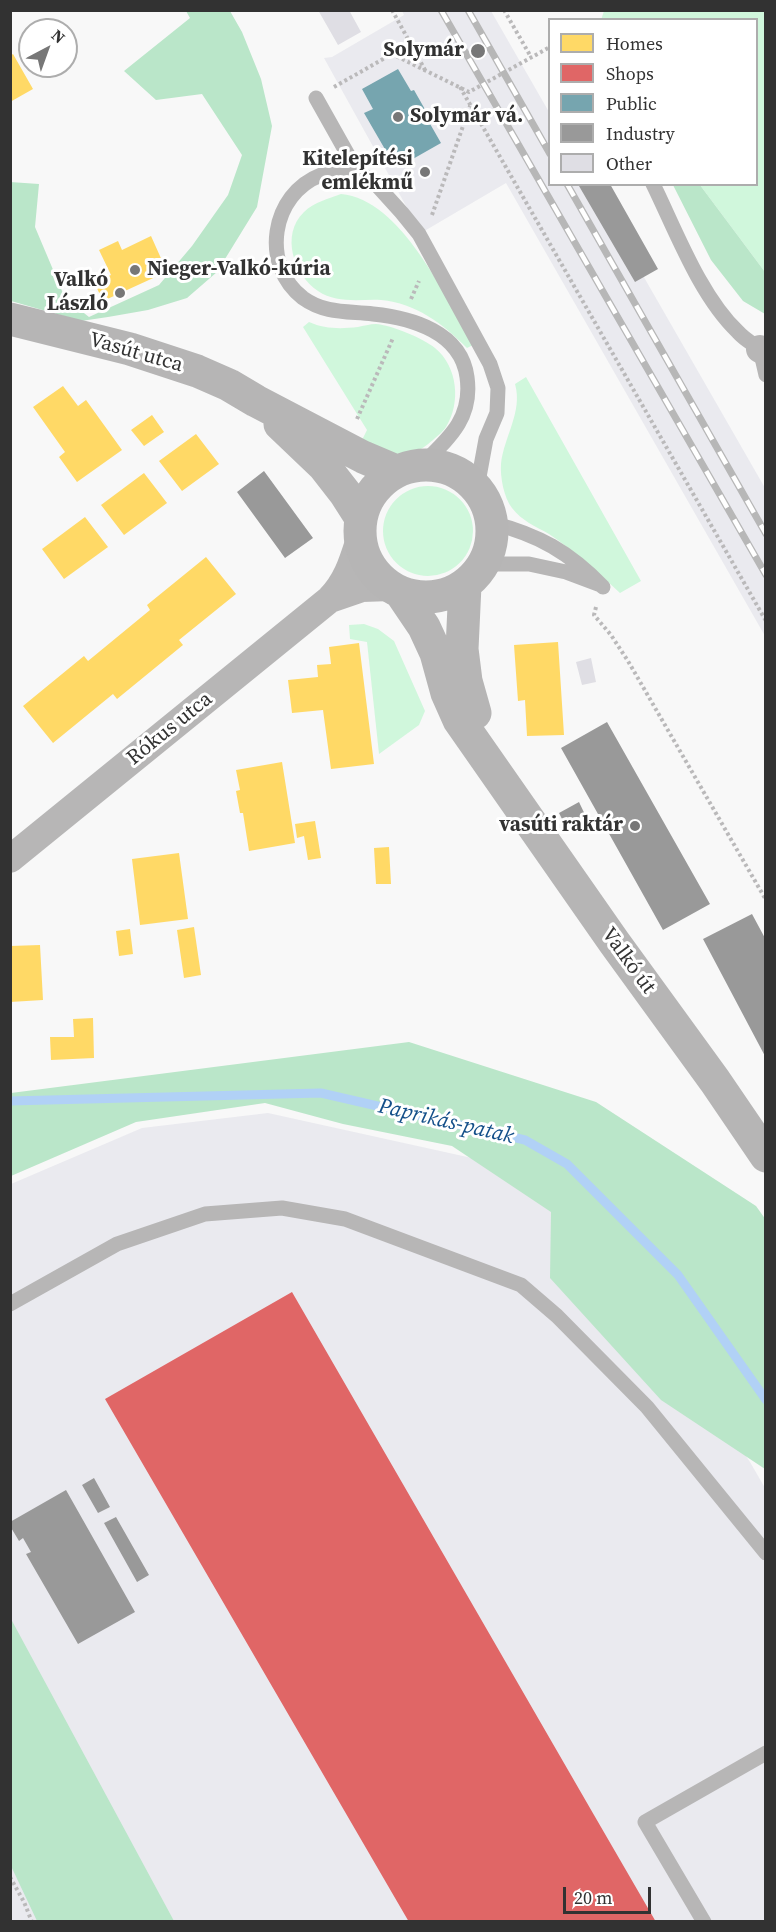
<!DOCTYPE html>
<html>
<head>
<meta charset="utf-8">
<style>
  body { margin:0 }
  #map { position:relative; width:776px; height:1932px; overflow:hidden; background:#f8f8f8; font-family:"Source Serif 4",serif }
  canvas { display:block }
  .frame { position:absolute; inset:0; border:12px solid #323232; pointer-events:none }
  .legend { position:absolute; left:548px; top:18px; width:210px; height:168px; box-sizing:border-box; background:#fff; border:2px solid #adadad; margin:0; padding:8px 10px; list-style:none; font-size:18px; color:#323232 }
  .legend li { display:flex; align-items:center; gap:12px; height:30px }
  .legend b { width:30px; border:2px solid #adadad }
  .north { position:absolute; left:18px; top:18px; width:60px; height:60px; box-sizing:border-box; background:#fff; border:2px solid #adadad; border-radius:50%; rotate:41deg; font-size:16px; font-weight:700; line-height:24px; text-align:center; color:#323232 }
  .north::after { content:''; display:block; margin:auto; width:21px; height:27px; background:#777; clip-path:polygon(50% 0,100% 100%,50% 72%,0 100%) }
  .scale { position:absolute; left:563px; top:1887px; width:88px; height:27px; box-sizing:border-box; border:3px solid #323232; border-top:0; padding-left:8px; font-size:18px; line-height:21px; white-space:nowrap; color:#323232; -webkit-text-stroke:4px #fff; paint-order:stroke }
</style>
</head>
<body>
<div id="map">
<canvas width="776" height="1932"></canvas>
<div class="frame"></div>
<ul class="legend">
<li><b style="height:16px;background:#ffd966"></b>Homes</li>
<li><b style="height:16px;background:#e06666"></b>Shops</li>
<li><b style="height:16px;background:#76a5af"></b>Public</li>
<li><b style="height:16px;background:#999"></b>Industry</li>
<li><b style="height:16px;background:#dfdee4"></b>Other</li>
</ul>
<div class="north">N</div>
<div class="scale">20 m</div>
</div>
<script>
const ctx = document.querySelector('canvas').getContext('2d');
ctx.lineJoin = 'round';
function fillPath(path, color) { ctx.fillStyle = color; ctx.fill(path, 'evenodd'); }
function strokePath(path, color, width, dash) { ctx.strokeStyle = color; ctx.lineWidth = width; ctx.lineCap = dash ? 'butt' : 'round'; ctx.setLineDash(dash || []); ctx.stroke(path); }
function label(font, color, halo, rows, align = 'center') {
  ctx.font = font + ' "Source Serif 4",serif'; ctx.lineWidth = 6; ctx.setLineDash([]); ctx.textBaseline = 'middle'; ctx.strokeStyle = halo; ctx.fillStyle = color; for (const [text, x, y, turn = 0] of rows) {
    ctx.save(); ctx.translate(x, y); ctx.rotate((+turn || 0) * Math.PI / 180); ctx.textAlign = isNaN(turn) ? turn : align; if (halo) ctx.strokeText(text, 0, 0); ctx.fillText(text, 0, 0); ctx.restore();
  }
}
fillPath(new Path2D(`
  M402,11H491L549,112L550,184L591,185L765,488V636L506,183L421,233L324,58L332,57L404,15Z
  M268,1113L558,1177L750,1462L765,1488V1921L11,1922V1184L142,1128Z`), '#eaeaef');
fillPath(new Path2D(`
  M604,11H765V272L700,185L756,184V20H601Z
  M341,194C401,199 446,298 473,345L467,348C443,324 416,303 381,300C360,299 337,304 318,291C294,275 280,235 304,212C314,202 328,199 341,194Z
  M309,322C325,329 340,329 358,327C363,326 370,324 376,324C391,325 423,338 435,348C458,367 461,403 446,427C443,432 437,436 433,440C427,445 421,450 413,452C395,458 376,449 361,442L367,430L303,327Z
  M526,377L641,581L620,593C598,572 574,551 549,534C535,526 522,521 512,508C504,498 500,477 501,464C504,436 523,412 515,384Z
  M383 531a45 45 0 1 1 90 0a45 45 0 1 1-90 0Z
  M364,624L378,629L394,641L425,711L419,725L379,754L367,642L350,639L349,625Z`), '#d0f7dc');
fillPath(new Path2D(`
  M186,11H230L242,32L261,79L272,126L257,207L217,272L187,298L148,310L108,317L81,321L11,301L10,182L39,184L35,227L65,298L89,317L159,285L192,246L228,195L242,155L202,94L156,100L124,71L190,18Z
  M673,185H700L765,272V314L743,301L711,260Z
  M409,1042L596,1102L756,1206L766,1220L765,1469L661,1400L550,1278L551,1212L452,1146L343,1124L265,1103L136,1122L11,1176V1093Z
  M10,1619H11L174,1921H37L11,1866Z`), '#bae6c9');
fillPath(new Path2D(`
  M13,54L33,89L10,102V56Z
  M151,236L164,265L159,267L162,274L103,301L94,282L111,275L99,250L118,241L122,250Z
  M63,386L78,406L86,400L122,450L77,482L59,457L65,452L33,407Z
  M152,415L164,432L144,446L131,430Z
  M196,434L219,464L182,491L159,461Z
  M144,473L167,503L124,535L101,505Z
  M85,517L108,547L64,579L42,549Z
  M206,557L236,594L179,640L183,645L117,699L113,694L53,743L23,706L84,656L88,661L150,610L147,605Z
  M558,642L564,735L527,736L525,700L518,701L514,645Z
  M359,643L374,764L331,769L323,710L292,713L288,680L318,677L317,665L331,664L329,647Z
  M282,762L295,843L249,851L243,813H240L236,791L240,790L236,770Z
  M315,821L321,858L308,860L304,836L297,838L295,824Z
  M389,847L391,884H376L374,848Z
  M179,853L188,919L140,925L132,859Z
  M194,927L201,975L184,978L177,930Z
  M130,929L133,954L119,956L116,931Z
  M40,945L43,1000L10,1002V946Z
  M93,1018L94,1058L51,1060L50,1037H74L73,1019Z`), '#ffd966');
fillPath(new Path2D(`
  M292,1292L594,1815L656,1922H409L105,1399Z`), '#e06666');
fillPath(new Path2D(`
  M398,69L411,91L414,90L431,120L429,122L441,143L404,164L394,146L386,151L364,113L373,109L362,89Z`), '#76a5af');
fillPath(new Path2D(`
  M582,184H610L658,269L635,282L579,186Z
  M264,471L313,538L285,558L237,492Z
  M607,722L710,904L663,930L561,748Z
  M579,802L589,823L569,833L559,813Z
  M752,914L766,940V1058L703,939Z
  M94,1478L110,1507L98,1513L82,1485Z
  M66,1490L135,1612L78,1644L26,1554L31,1552L23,1538L19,1541L10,1526V1522Z
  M116,1517L149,1575L137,1582L104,1523Z`), '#999');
strokePath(new Path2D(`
  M10,1101L321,1093L525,1140L567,1164L678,1275L766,1400`), '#b1d1f6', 9);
fillPath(new Path2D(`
  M318,10H349L361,32L338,45Z
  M591,658L596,682L582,685L576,662Z`), '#dfdee4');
strokePath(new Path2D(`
  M392,10L425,70
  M504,10L531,57
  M334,87L392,54L469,92L550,47
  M460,87L766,621
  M432,215L470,106
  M411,299L419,281
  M357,419L393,338
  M596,607L594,615L611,635L628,661L766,900
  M10,1877L24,1902L32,1922`), '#bab9ba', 4, [3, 3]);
strokePath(new Path2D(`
  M316,98L357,171L373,181L402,213L419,234L490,364L498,388L497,413L486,439L477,488
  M357,171C345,171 333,170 321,175C271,194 260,265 303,298C325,314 348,311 373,314C412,318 461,332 467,377C473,419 448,439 421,465
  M653,184C676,231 700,296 738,332C744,339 753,344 760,349L766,375
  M492,523C539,535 569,552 603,587
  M484,564H529L566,572L598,584
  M10,1304L117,1244L205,1214L282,1208L345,1219L521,1285L557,1316L647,1407L766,1553
  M704,1922L645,1822L766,1753`), '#b7b6b6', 15);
strokePath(new Path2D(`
  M760,349L766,352
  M330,599L362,588L391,587
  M10,859L330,599C347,582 353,561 360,539`), '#b7b6b6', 28);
strokePath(new Path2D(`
  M10,319L130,349L197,371L229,385L256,401L363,457L396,471
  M280,424L324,466L345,493L361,518
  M360 531a66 66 0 1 1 132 0a66 66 0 1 1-132 0Z
  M465,585L462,649L466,681L475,713
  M401,593L424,627L436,653L447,693L459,720L614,942L715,1081L766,1156`), '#b6b5b5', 33);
const rail = new Path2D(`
  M441,10L766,575
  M468,10L550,154
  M567,184L766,534`);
strokePath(rail, '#b7b7b7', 7);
strokePath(rail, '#fff', 4.5, [14]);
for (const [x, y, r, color] of [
  [478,51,8,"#777"],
  [398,117,6,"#777"],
  [425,172,6,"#777"],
  [135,270,6,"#777"],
  [120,293,6,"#777"],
  [635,826,6,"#777"]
]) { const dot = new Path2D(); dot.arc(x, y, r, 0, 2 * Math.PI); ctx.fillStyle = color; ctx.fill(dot); strokePath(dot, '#fff', 2); }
label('bold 21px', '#323232', '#fff', [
  ["Solymár",464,51],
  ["Solymár vá.",410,117,"left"],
  ["Kitelepítési",413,160],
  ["emlékmű",413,184],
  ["Nieger-Valkó-kúria",147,270,"left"],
  ["Valkó",108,281],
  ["László",108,305],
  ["vasúti raktár",623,826]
], 'right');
label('21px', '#323232', '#fff', [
  ["Vasút utca",136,353,16],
  ["Rókus utca",170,729,-39],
  ["Valkó út",628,961,54]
]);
label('italic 22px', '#134f89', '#fff', [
  ["Paprikás-patak",446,1122,13]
]);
</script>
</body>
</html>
